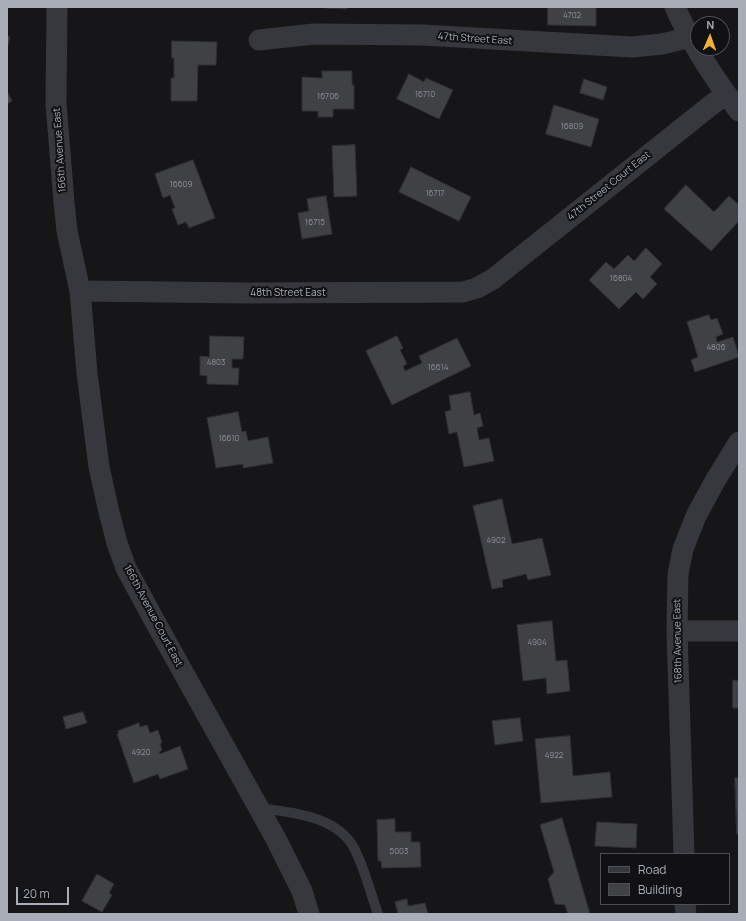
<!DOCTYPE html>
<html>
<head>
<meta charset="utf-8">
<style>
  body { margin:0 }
  #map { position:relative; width:746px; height:921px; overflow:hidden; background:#161618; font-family:Manrope,sans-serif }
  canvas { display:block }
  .frame { position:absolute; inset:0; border:8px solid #a8adb8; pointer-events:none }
  .legend { position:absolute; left:600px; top:853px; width:130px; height:52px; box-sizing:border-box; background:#111113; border:1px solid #4d4f55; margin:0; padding:5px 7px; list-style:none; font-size:12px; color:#a8adb8 }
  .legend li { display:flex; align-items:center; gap:8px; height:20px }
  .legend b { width:20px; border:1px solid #4d4f55 }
  .north { position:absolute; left:690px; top:16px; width:40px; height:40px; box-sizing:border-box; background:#111113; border:1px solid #4d4f55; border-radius:50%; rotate:2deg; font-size:11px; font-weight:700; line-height:16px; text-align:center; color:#a8adb8 }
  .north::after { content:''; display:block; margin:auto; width:14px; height:18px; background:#f2b134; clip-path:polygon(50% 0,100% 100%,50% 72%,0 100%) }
  .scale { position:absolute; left:16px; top:887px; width:53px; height:18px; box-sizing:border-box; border:2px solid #a8adb8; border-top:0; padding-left:5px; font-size:12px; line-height:14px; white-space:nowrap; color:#a8adb8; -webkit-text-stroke:3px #111113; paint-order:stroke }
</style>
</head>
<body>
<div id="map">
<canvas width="746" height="921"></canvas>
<div class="frame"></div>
<ul class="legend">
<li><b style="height:5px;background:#37383d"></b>Road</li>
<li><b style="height:11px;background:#404145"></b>Building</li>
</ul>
<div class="north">N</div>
<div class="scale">20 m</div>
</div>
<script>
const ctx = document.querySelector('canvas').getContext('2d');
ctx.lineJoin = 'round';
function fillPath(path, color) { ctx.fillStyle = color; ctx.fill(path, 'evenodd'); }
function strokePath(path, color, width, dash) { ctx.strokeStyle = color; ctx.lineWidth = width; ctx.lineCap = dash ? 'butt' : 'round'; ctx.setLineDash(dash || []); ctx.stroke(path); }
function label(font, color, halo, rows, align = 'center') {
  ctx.font = font + ' Manrope,sans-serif'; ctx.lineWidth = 4; ctx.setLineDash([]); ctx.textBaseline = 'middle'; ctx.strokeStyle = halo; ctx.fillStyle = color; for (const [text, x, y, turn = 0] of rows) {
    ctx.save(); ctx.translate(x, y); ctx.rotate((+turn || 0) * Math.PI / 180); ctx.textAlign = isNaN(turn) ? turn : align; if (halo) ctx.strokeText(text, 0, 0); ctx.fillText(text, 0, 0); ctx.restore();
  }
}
const building = new Path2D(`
  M325,7H347V9L325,8Z
  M548,7H596V26L548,25Z
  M7,36L10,37L7,50Z
  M172,41L217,42L216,65H198L197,101H171V78H174V58H172Z
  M322,71H352V85H354V109H333V117H318V111H302V77L322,78Z
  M409,74L424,82L426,78L453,90L439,119L397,99Z
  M584,79L607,87L603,100L580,93Z
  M7,91L12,101L7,104Z
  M554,105L599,119L591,147L546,134Z
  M355,145L357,196L334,197L332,146Z
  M193,160L215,218L189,228L186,222L178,225L172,209L175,208L170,195L163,198L155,174Z
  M411,167L471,197L459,221L399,192Z
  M686,185L714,212L729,196L739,205V221L711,251L664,209Z
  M326,196L332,234L302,239L298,213L309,211L307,199Z
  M646,248L662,264L650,277L657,284L643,299L636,292L619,309L589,280L606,262L614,269L628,255L634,261Z
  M709,315L711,320L717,318L723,334L716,337L717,342L733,337L739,357L695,372L691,360L698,357L687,322Z
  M210,336L244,337L243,359H232V368H239L238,385L207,384V376L200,375V356L209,357Z
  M397,336L403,348L400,350L407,364L403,366L405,371L422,363L419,356L457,338L471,366L392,405L366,351Z
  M470,392L474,415L480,413L483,426L477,428L479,440L489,438L494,461L464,467L457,432L449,434L445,412L451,410L449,396Z
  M238,412L242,432L246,431L248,441L268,437L273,463L243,468V464L216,468L207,418Z
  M502,499L512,544L542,538L551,575L528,580L526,574L502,580L503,587L492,589L473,506Z
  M552,621L556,661L567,660L570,691L547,694L546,678L523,681L517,625Z
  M733,680L739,681V708H733Z
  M83,712L87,723L66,729L63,717Z
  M520,718L523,741L495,745L492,721Z
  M139,723L140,727L147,725L150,733L158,730L162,743L160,744L162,750L159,752L160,754L180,746L188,769L160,779L158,774L134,783L117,734L119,733L118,731Z
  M570,736L573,776L610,772L612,797L541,803L535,739Z
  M735,778H739V834H737Z
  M562,818L590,914H568L565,905L555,904L548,879L554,872L540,825Z
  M395,819V832H411V842H420L421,867L382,868L381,861H378L377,820Z
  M597,822L637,824L636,848L595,846Z
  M97,874L114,884L109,893L112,895L102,912L82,901Z
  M407,899L408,906L425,903L428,914H398L395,902Z`);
fillPath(building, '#404145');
strokePath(building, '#303034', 1);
strokePath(new Path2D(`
  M259,808C291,812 337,816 354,848C365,869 370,892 378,914`), '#37383d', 10);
strokePath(new Path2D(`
  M57,7L56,104L64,202L67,231L80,291L87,373L99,467L109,512L117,543L126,568L153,618L276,839L302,891L309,914
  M675,7C690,41 716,81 739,111
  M259,40L314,34L423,35L632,47L662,44L691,37
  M80,291L250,293L463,292L477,288L493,279L710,106L726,94
  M677,631H739
  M684,854L677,631L678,574L683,549L696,516L715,481L739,442
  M685,904L686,914`), '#37383d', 21);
label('8px', '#8e929b', null, [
  ["4702",572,16],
  ["16710",425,95],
  ["16706",328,97],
  ["16809",572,127],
  ["16609",181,185],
  ["16717",435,194],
  ["16715",315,223],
  ["16804",621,279],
  ["4806",716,348],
  ["4803",216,363],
  ["16614",438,368],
  ["16610",229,439],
  ["4902",496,541],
  ["4904",537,643],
  ["4920",141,753],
  ["4922",554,756],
  ["5003",399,852]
]);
label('10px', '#a8adb8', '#111113', [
  ["47th Street East",475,39,4],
  ["166th Avenue East",60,150,-94],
  ["47th Street Court East",609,186,-39],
  ["48th Street East",288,293],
  ["166th Avenue Court East",153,616,62],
  ["168th Avenue East",678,641,-91]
]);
</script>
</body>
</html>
